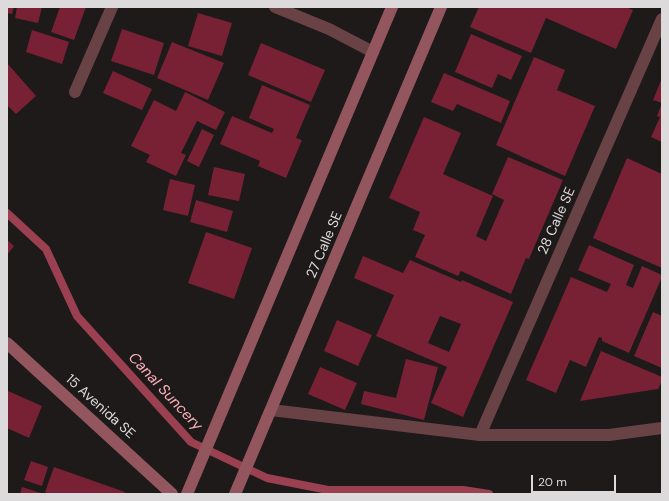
<!DOCTYPE html>
<html>
<head>
<meta charset="utf-8">
<style>
  body { margin:0 }
  #map { position:relative; width:669px; height:501px; overflow:hidden; background:#1e1a1a; font-family:"DM Sans",sans-serif }
  canvas { display:block }
  .frame { position:absolute; inset:0; border:8px solid #dddadb; pointer-events:none }
  .scale { position:absolute; left:531px; top:475px; width:85px; height:18px; box-sizing:border-box; border:2px solid #dddadb; border-top:0; padding-left:5px; font-size:12px; line-height:14px; white-space:nowrap; color:#dddadb; -webkit-text-stroke:3px #1e1a1a; paint-order:stroke }
</style>
</head>
<body>
<div id="map">
<canvas width="669" height="501"></canvas>
<div class="frame"></div>
<div class="scale">20 m</div>
</div>
<script>
const ctx = document.querySelector('canvas').getContext('2d');
ctx.lineJoin = 'round';
function strokePath(path, color, width, dash) { ctx.strokeStyle = color; ctx.lineWidth = width; ctx.lineCap = dash ? 'butt' : 'round'; ctx.setLineDash(dash || []); ctx.stroke(path); }
function fillPath(path, color) { ctx.fillStyle = color; ctx.fill(path, 'evenodd'); }
function label(font, color, halo, rows, align = 'center') {
  ctx.font = font + ' "DM Sans",sans-serif'; ctx.lineWidth = 3.5; ctx.setLineDash([]); ctx.textBaseline = 'middle'; ctx.strokeStyle = halo; ctx.fillStyle = color; for (const [text, x, y, turn = 0] of rows) {
    ctx.save(); ctx.translate(x, y); ctx.rotate((+turn || 0) * Math.PI / 180); ctx.textAlign = isNaN(turn) ? turn : align; if (halo) ctx.strokeText(text, 0, 0); ctx.fillText(text, 0, 0); ctx.restore();
  }
}
strokePath(new Path2D(`
  M7,213L46,249L77,316L191,442L267,478L328,490H463L489,494`), '#9b4050', 8);
fillPath(new Path2D(`
  M7,7H14L12,14L7,13Z
  M17,7H42L38,23L15,18Z
  M60,7H86L74,40L51,32Z
  M479,7H626L633,10L616,49L546,18L531,53L470,27Z
  M198,13L232,23L222,56L188,46Z
  M122,29L164,43L154,75L111,61Z
  M32,30L69,42L62,64L26,52Z
  M471,34L522,56L511,80L498,74L492,88L455,72Z
  M172,42L224,63L208,100L157,78Z
  M261,43L325,70L311,102L248,75Z
  M534,57L565,70L557,90L595,106L565,176L496,145Z
  M7,63L36,96L16,114L7,105Z
  M113,71L152,89L142,110L103,93Z
  M444,73L510,101L501,123L457,104L453,111L431,102Z
  M662,78V142L651,137L660,117L657,116L662,103L653,100Z
  M262,85L310,105L296,138L302,140L286,178L258,166L260,161L220,144L232,116L272,133L274,129L249,118Z
  M185,92L225,112L216,130L197,121L181,153L186,155L176,176L146,162L150,155L131,146L154,100L176,111Z
  M424,117L461,133L443,174L493,196L476,236L486,241L504,200L492,194L508,157L563,180L529,259L526,258L511,294L461,271L458,276L415,257L425,235L413,230L420,212L389,198Z
  M202,129L214,135L199,167L187,161Z
  M627,158L662,174V268L593,238Z
  M214,167L245,174L239,201L208,195Z
  M170,179L195,185L188,216L163,210Z
  M196,200L233,211L227,232L190,222Z
  M206,232L252,248L234,299L188,283Z
  M7,240L14,246L7,255Z
  M589,245L634,265L626,285L633,288L642,266L662,275V277L629,353L602,341V338L599,337L586,367L570,360L556,393L526,380L571,277L607,292L611,284L578,270Z
  M363,256L403,273L410,260L461,282L462,280L513,302L463,417L431,403L447,367L376,336L394,295L354,278ZM440,316L461,324L449,352L428,343Z
  M653,312L662,316V368L634,356Z
  M337,320L372,335L358,366L324,351Z
  M601,351L662,377V381L658,389L580,401Z
  M406,359L438,367L424,420L361,404L364,391L396,398Z
  M320,367L357,383L345,410L308,394Z
  M8,391L42,406L29,438L7,428Z
  M31,461L48,467L42,486L24,480Z
  M54,467L125,492L124,494H49L45,492Z
  M22,487L44,494H20Z`), '#782034');
strokePath(new Path2D(`
  M271,410L480,435H609L662,428`), '#694246', 12);
strokePath(new Path2D(`
  M275,7L329,29L373,52
  M75,92L112,7
  M480,435L662,19`), '#694246', 12);
strokePath(new Path2D(`
  M7,343L172,494
  M187,494L392,7
  M235,494L441,7`), '#94565e', 12);
label('14px', '#dddadb', '#1e1a1a', [
  ["28 Calle SE",557,221,-66],
  ["27 Calle SE",325,245,-67],
  ["15 Avenida SE",100,407,42]
]);
label('italic 15px', '#fbaeb7', '#1e1a1a', [
  ["Canal Suncery",165,392,47]
]);
</script>
</body>
</html>
